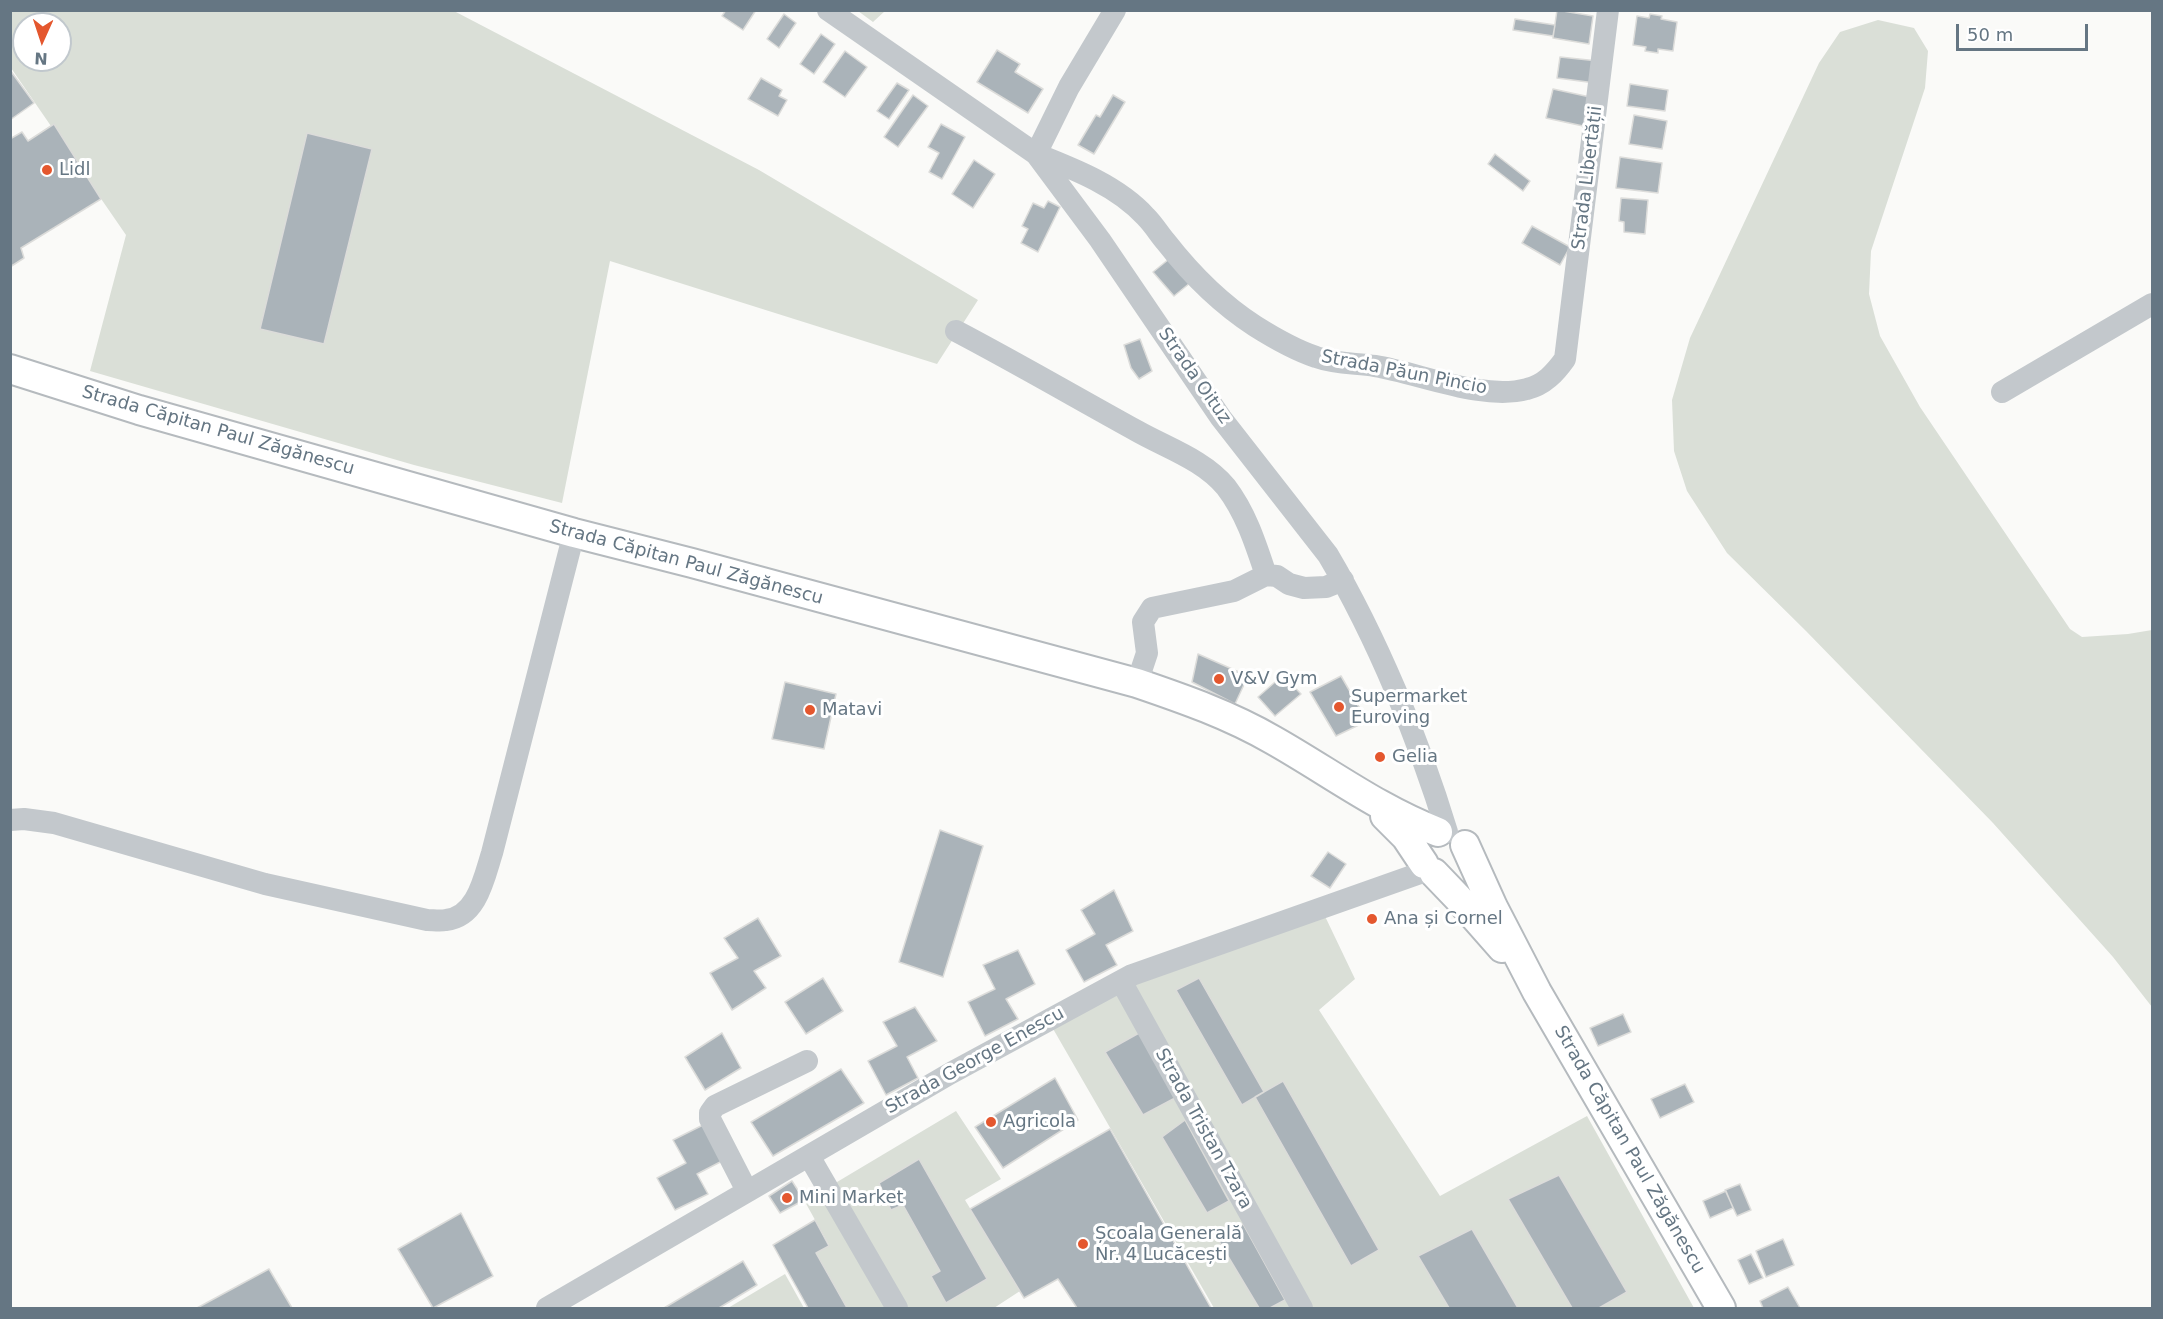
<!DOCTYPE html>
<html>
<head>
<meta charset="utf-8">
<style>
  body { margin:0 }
  #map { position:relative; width:2163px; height:1319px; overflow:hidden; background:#fafaf8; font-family:"DejaVu Sans",sans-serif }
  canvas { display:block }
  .frame { position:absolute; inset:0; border:12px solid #657683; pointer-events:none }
  .north { position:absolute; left:12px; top:12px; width:60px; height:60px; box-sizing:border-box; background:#fff; border:2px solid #c1c8cd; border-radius:50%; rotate:183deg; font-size:16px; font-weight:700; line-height:24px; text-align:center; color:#657683 }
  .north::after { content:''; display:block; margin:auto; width:21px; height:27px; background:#e4572e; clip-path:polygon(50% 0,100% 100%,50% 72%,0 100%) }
  .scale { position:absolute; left:1956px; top:24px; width:132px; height:27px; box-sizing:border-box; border:3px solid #657683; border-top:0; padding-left:8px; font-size:18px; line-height:21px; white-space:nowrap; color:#657683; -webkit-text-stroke:4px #fff; paint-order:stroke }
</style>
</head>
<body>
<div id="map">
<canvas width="2163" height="1319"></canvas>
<div class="frame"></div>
<div class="north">N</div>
<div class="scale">50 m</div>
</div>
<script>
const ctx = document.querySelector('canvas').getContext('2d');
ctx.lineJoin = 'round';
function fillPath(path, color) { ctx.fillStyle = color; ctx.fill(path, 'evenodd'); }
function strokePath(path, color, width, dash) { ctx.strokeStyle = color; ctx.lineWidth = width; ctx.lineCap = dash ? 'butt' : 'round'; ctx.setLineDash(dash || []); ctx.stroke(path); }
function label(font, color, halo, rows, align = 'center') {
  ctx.font = font + ' "DejaVu Sans",sans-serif'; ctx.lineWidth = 6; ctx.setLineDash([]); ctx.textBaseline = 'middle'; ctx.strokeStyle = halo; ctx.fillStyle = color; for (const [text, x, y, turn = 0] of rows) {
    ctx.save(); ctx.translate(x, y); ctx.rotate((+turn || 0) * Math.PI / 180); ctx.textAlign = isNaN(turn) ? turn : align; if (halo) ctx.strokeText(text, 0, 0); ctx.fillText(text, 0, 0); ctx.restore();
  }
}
fillPath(new Path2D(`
  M10,11H454L759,170L978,300L937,364L610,261L562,503L414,465L90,371L126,235L11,68ZM24,24H60V60H24Z
  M858,11H885L873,22Z
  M1878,20L1914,28L1928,51L1925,88L1871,251L1869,294L1880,336L1920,407L2070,629L2082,637L2128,634L2152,630V1007L2113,957L1993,823L1806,631L1727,553L1687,491L1674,451L1672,400L1690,338L1819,63L1840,32Z
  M1322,910L1355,979L1319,1010L1440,1196L1587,1116L1694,1308H1311L1131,984Z
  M1120,992L1294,1308H1214L1052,1027Z
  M956,1111L1001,1179L965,1200L1020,1291L994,1308H904L832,1185Z
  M822,1192L888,1308H847L816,1253L829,1245L804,1200Z
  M785,1274L804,1308H728Z`), '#dadfd7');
const building = new Path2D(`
  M726,10H756L743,30L722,16Z
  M1557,10L1593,16L1589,44L1553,38Z
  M784,14L796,23L779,48L767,39Z
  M1650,14L1662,16L1661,19L1677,22L1673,51L1658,49V53L1645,51L1646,47L1633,45L1637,16L1649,18Z
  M1515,19L1555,25L1553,36L1513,30Z
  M821,34L835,44L814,74L800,64Z
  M997,50L1020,64L1015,72L1043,89L1028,113L977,82Z
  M845,51L867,67L845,97L823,82Z
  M1560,57L1598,61L1595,83L1557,78Z
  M10,70L34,103L10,120Z
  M761,78L782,90L779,96L787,100L778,116L748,99Z
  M897,83L909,90L889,119L877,111Z
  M1630,84L1668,90L1665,111L1627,106Z
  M1553,89L1590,97L1583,126L1546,118Z
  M913,95L928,106L898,147L884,137Z
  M1113,95L1125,102L1094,154L1078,145L1096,115L1100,117Z
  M1634,115L1667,121L1662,149L1629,144Z
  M54,124L101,199L21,248L24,258L10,267V139L22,132L28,141Z
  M941,124L965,137L942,179L929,172L939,153L928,147Z
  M307,133L372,149L324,344L260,329Z
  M1495,154L1530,181L1523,191L1488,164Z
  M1620,157L1662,163L1658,193L1616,188Z
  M974,160L995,174L973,208L952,194Z
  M1621,198L1648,200L1645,234L1624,232V222L1619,221Z
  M1048,201L1060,207L1038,252L1021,243L1028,229L1022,226L1033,203L1044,208Z
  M1532,226L1570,247L1560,265L1522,243Z
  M1169,259L1190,283L1174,296L1153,272Z
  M1140,339L1152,371L1139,379L1131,368L1124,345Z
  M1198,654L1248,676L1235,704L1192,682Z
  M1283,675L1301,694L1275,716L1258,697Z
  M1341,676L1367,721L1336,736L1310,692Z
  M785,682L836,694L824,749L772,739Z
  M940,830L983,846L943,977L899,962Z
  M1328,852L1346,864L1330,888L1311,876Z
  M1114,890L1133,931L1106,945L1117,965L1084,982L1066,950L1095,934L1081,910Z
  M758,918L781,956L754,971L766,988L732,1010L710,973L738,958L724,938Z
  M1018,950L1035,984L1006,999L1018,1019L985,1036L968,1002L995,989L983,965Z
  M823,978L843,1011L806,1034L785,1002Z
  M1199,978L1264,1092L1242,1105L1176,990Z
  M915,1007L937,1041L907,1057L918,1078L886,1095L868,1061L897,1046L883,1022Z
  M1623,1014L1631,1032L1598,1046L1590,1028Z
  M722,1033L741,1068L705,1090L685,1057Z
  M1139,1033L1175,1098L1143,1115L1105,1052Z
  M841,1069L864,1103L773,1156L751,1122Z
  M1055,1078L1078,1120L1003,1168L975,1127Z
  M1283,1081L1379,1250L1351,1266L1255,1097Z
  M1685,1084L1694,1102L1660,1118L1651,1099Z
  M1185,1120L1229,1201L1207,1213L1162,1137Z
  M707,1123L726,1159L697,1174L708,1194L675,1210L657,1178L686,1163L673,1140Z
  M1110,1129L1211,1308H1077L1058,1279L1024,1298L970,1209Z
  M919,1159L987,1279L946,1303L931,1276L940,1271L903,1205L891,1210L879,1183Z
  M1559,1175L1627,1292L1599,1308H1572L1508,1199Z
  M792,1181L804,1200L780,1213L769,1196Z
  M1740,1184L1751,1210L1737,1216L1725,1190Z
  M1726,1191L1733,1208L1710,1218L1703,1201Z
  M461,1213L493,1276L433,1308L398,1249Z
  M815,1220L829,1246L816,1253L847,1308H808L773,1245Z
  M1243,1224L1285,1300L1270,1308H1259L1217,1238Z
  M1472,1229L1518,1308H1449L1418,1256Z
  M1783,1239L1794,1265L1766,1277L1756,1251Z
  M1751,1254L1763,1278L1749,1284L1738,1260Z
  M743,1261L757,1285L719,1308H664Z
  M269,1269L292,1308H197Z
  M1788,1287L1800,1308H1763L1760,1301Z`);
fillPath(building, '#aab3b9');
strokePath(building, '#dcdcda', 1.5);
const major = new Path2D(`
  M10,369L139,410L574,533L692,563L1137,683C1184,699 1230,715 1273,740C1328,771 1378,809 1438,832
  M1385,816L1406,837L1424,864
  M1465,845L1493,907L1537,992L1721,1308
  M1434,873L1458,898L1502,948`);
strokePath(major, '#b5babe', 32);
strokePath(new Path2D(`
  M828,10L1036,154L1100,240L1221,418L1328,555C1377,638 1419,740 1447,832
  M1115,10L1069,87L1036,154C1074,169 1118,186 1146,217C1154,225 1159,234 1166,242C1191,274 1221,304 1255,326C1274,338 1295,350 1316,357C1335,364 1355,363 1375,366C1419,373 1483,401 1527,389C1544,385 1555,373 1565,359L1608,10
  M956,331C1017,363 1077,398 1137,431C1167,448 1204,460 1226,487C1246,513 1256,545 1266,575
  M2002,392L2152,304
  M1137,683L1147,653L1143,622L1152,608L1234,591L1266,575L1277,576L1289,584L1304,588L1326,587L1343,580
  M10,820L24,819L54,823L265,884L427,920C433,920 440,921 446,920C477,917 484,878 492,853L574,533
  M1121,981L1302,1308
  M809,1156L897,1308
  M747,1191L710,1119V1113L715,1106L807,1061
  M547,1308L951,1073L1132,975L1429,870`), '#c3c8cc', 22);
strokePath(major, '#fff', 28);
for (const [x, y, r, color] of [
  [47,170,6,"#e4572e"],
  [1219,679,6,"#e4572e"],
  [1339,707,6,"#e4572e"],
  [810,710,6,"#e4572e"],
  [1380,757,6,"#e4572e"],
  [1372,919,6,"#e4572e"],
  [991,1122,6,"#e4572e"],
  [787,1198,6,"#e4572e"],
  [1083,1244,6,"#e4572e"]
]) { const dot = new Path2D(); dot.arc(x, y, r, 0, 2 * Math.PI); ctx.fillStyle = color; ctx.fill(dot); strokePath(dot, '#fff', 2); }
label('18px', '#657683', '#fff', [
  ["Lidl",59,170],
  ["V&V Gym",1231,679],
  ["Supermarket",1351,697],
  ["Euroving",1351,718],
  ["Matavi",822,710],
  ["Gelia",1392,757],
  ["Ana și Cornel",1384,919],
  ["Agricola",1003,1122],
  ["Mini Market",799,1198],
  ["Școala Generală",1095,1234],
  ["Nr. 4 Lucăcești",1095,1255]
], 'left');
label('18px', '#657683', '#fff', [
  ["Strada Libertății",1588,178,-83],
  ["Strada Păun Pincio",1404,373,11],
  ["Strada Oituz",1194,376,55],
  ["Strada Căpitan Paul Zăgănescu",218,431,16],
  ["Strada Căpitan Paul Zăgănescu",686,563,15],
  ["Strada George Enescu",975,1061,-29],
  ["Strada Tristan Tzara",1203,1129,61],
  ["Strada Căpitan Paul Zăgănescu",1629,1150,60]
]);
</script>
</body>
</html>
